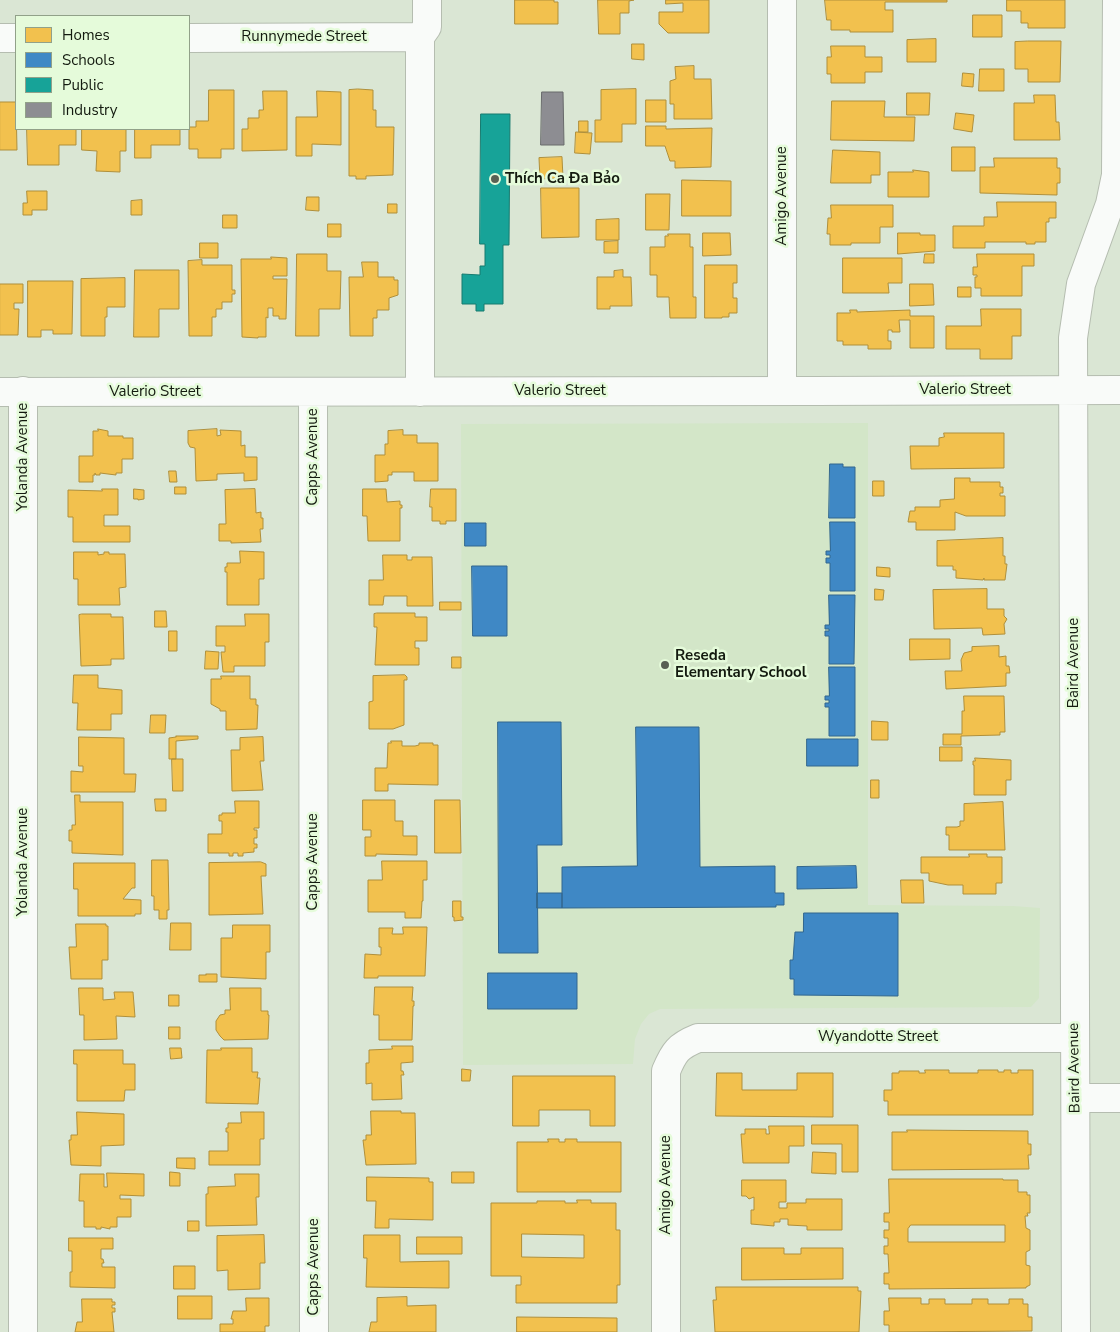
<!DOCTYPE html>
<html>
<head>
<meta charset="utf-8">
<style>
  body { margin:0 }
  #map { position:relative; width:1120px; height:1332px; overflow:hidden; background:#dae6d4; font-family:"Nunito Sans",sans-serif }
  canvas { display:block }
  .legend { position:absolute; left:15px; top:15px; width:175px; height:115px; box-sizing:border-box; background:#e5fbda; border:1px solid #91a189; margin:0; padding:6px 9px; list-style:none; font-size:15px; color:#131a0f }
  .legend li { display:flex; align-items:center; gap:10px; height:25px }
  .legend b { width:25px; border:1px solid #91a189 }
</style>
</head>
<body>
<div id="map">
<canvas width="1120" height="1332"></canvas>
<ul class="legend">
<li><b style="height:14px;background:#f2c14e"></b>Homes</li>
<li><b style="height:14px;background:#3f88c5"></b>Schools</li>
<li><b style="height:14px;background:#17a398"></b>Public</li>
<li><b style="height:14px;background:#8d8d92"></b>Industry</li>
</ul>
</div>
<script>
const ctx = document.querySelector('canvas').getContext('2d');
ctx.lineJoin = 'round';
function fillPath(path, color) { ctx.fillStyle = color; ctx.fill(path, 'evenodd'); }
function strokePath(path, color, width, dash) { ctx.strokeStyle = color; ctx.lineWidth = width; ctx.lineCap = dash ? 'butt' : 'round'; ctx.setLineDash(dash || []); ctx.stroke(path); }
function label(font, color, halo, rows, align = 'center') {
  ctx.font = font + ' "Nunito Sans",sans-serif'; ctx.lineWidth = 5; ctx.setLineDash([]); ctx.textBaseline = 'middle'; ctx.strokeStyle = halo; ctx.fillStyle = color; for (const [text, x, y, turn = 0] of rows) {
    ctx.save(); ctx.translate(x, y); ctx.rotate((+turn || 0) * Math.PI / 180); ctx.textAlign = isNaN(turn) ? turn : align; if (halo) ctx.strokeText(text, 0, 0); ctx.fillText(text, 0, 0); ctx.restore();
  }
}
fillPath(new Path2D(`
  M868,423V905L1013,906L1040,908L1039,998L1031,1007L660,1009L649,1014L641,1024L635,1039L633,1064L463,1065L461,424Z`), '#d3e6c8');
const homes = new Path2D(`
  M515,0H554V2H558V24H515Z
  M598,0H634L629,1V13H620V34H599Z
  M666,0H709V33H668L659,24V12H683V3L666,4Z
  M825,0H947V2H885V10H893V32H850V30H831V20H827Z
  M1007,0H1065V28H1028V23H1021V11H1007Z
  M973,15H1002V37H973Z
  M936,39V62H907V40Z
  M1028,41H1061L1060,82H1028V69H1015V42Z
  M632,44H644V60L632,59Z
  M831,46H865V57H882V72H865V83H831V74H827V57H831Z
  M694,66V79H711L712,119H674V104H670V81L676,79L675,67Z
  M980,69H1004V91H979Z
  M963,73L974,74L973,87L962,86Z
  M358,89L373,90V110H376V127H394L393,175L366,176V179H356V176H349V90Z
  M636,89V124H622V142H595V120H601V90Z
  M209,90H234V149H221V158H198V149H189V127H196V121H208Z
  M263,91H287V150L242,151V129H248V118H259V110H263Z
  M317,91L341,92V145L312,144V156H296V117H317Z
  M907,93H930L929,115H907Z
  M1034,95H1055L1056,122H1059L1060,140H1014V103H1034Z
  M646,100H666V122H646Z
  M832,101H885L884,117H915L914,141L831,140Z
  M0,102H16L17,150H0Z
  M956,113L974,115L972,132L954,129Z
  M579,121H588V132H579Z
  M646,126H666V129L712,128L711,167L675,168V161H670L665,146H646Z
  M27,129H76V145H59V165H28Z
  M82,129H126V151H120V172L96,171L97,151L82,150Z
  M135,129H180V145H151V158H135Z
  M576,132L592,133L590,154L575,153Z
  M952,147H975V171H952Z
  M833,150L880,152V175H871V183H831Z
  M562,157L563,178L540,179L539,158Z
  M994,158H1057V168H1060V183H1057V195L980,193V167H994Z
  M913,170L929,172V197H888V172H913Z
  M682,180L731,181V216H682Z
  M541,188H579V237L542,238Z
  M27,191H47V210H32V215H23V203H27Z
  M646,194H670L669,230H646Z
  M307,197H319V211L306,210Z
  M142,200V215H131V201Z
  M997,202H1056V218H1049V222H1046V242H1035V244H1026V242H985V248H953V226H984V217H997Z
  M388,204H397V213H388Z
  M831,205H893V227H880V243H851V245H830V234H827L828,218H831Z
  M223,215H237V228H223Z
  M619,219V240H596V220Z
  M328,224H341V237H328Z
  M703,233H730L731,255L703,256Z
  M898,233H920V235H935V251L898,254Z
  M668,234H690V247H693V297H696V318H670L669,297H657V275H650V247H665V236H668Z
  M618,241V253H604V242Z
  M200,243H218V258H200Z
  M297,254H327V271H341L340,309H319V336H296Z
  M925,254H934V263H924Z
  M977,254H1034V266H1022V296H981V288H975V277H977V275H973V267H977Z
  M271,257L287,258V276H273V279H287L286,319H279V316H273V308H268V318L266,317V337H258V338L242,337L241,259H271Z
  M843,258H902V283H888L889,293H843Z
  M202,260V265H232V290H235V294H232V302H222V309H216V317H212V336H189L188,261Z
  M362,262H378V277H394V280H398V295L389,298V310H377V318H373V336H350L349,277H363Z
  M705,265H737V283H733V298H737V313H729V317H722V318H705Z
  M135,270H179V309H159V337H134Z
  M623,270V277H631L632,306H610V309H597V277H614V271Z
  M125,278V307H107V317H105V336H81V279Z
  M28,281H73L72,334H53V330H41V337H28Z
  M0,284H23V303H14V309H19L18,335H0Z
  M910,284H933L934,305L910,306Z
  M958,287H971V297H958Z
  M981,309H1021V336H1012V359H980V349H946V326H981Z
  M850,310H857V312L910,310V316H934V348H910V320H899L900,332H892V330H888V341H891V349H868V345H843V341H837V313H850Z
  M98,429L108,431V436H123V438H133V459H122V473H116V475L100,473V475H96L95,473V475H93V482H79V456H93V431H98Z
  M217,429V436L221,435L220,430L241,431V446L245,445V457H257V480L244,481V473L217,474V480L196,481L195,448L190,447L188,443V431Z
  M403,430V435H417V443H438V481H414V472H392V475H388V481L375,482V455H385V444H388V431Z
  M944,433H1004V468L911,469L910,446H939V438L944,437Z
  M169,471H176L177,482H170Z
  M955,478H970V482H1000V487H1003V493H1000V496H1005V516H966L955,512V530H916V522H908L910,511H915V507H940V500L954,499Z
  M873,481H884V496H873Z
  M175,487H186V494H175Z
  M102,489H118V515H104V526H130V542H73V517H68V490L102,491Z
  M134,489L144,490V499L138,500V499H134Z
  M255,489L256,513L261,512V518H263V529H260L261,542L231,543V541H219V524H226L225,490Z
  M363,489H386L387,502L400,501V505H402V508H400V541H368L367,516H363Z
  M431,489H456V521H446V524H440V521H432V507H430Z
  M1003,538V556H1005V564H1007L1005,580H984V578L983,580L956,578V570H953V566H937V541Z
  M240,551L264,552V579H259V605H227V572H225V567H227V563H240Z
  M74,552H98V555L104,554V552H109V554H125L126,587L119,588L120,605H78V579H74Z
  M383,555H407V560H412V557H432L433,606H407V596H384L383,605H369V580H383Z
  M877,567L890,568V577L877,576Z
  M875,589L884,590L883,600H875Z
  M987,589V609H1004V616L1007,619L1004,624L1005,634L983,635L982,628L934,629L933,590Z
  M440,602H461V610H440Z
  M155,611H166L167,627H155Z
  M377,613H415V617H427V641H415V648H419V665H375L377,627H374V614Z
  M82,614H111V617H123L124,659H111V665L81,666L79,615Z
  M245,614H269V642H265V666H234V672H223L221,652H225V646H216V626H245Z
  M169,631H177V651H169Z
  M910,639H950V659L910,660Z
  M999,646V657L1006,656V666H1009L1010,673H1006V686L946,689L945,671H962L961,660L964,653L972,651V647Z
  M206,651L219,652L218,669H205Z
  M452,657H461V668H452Z
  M74,675H98V688L122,690V714H111V730H77L78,703H73Z
  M405,675L407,677V680H404V725L393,729H369V702L373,701V676Z
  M221,676H250V699H256V705H258L257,729L226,730V711H220V709L211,704V679H221Z
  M964,696H1004L1005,732H1000V735L961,736V745H943V734H962V711H964Z
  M151,715H166L165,733H150Z
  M872,721L888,722V740H872Z
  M176,736H198V739L176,741V759H169V738L176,737Z
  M79,737L124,738V774H136L135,792H71V771L83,772V766H79Z
  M263,737L264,761H260L263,790L232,791L231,750H240V738Z
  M391,741H402V746H415L419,745V743H433V745H438V785L388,784V791H375V768H387L388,743H391Z
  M940,747H962V761H940Z
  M975,758L1011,760V780H1006V795H974V765H973V761H975Z
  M172,759H183V791H173Z
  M871,780H879V798H871Z
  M75,795H80V802H123V855L72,853V841H69V830H72V825H75Z
  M155,799H166V811H156Z
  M363,800H395V821H403V836H417V855L376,854V856H365V837H371V830H363Z
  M435,800H460L461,853H435Z
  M235,801H259V828H254V830H257V838H254V844H257V848H254V852L243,853V856H238V853H233V856H229V853H208V834H222V821H219V815H222V813H235Z
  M1003,802L1005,850H949V835H946V827H957L960,826V821H964V804Z
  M969,854H987V857H1002V883H996V894H963V885H948L929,881V873H921V857H969Z
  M152,860H168L169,910H167V919H159V910H154V896H152Z
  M382,861H427V880H423V901H422L421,918H405V912H368V880H382Z
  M261,862L266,864V876H261L263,914L209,915V863Z
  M74,863H135V888H132L123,899L141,900V914H135V916H78V889H74Z
  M901,880H923L924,903H902Z
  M453,901H461V917H463V920L454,921V917H453Z
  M171,923H191V950H170Z
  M76,924H106V926H108V960H102V979H71L69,947H76Z
  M233,925H270V952H266V979L221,977V938H232Z
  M403,927H427L425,976H378V978H364L365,954L381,955V947H379V928H393L392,934H403Z
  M206,974H217V982H199V975H206Z
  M375,987H413L412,1001H414V1006H413L412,1040H379V1015H374Z
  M79,988H103V1000L115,999L114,992H133L135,1017L116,1016L117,1039L84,1040V1015H80Z
  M230,988H261V1011H268V1015H269L268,1039L224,1040L220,1036L216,1030V1021L220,1015L225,1014V1010H230Z
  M169,995H179V1006H169Z
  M169,1027H180V1039H169Z
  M392,1046H413V1062L401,1063V1071H403L404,1075H401L402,1099L372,1100V1083L366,1084V1063H369V1050L392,1049Z
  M170,1048H181L182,1058L171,1059Z
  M221,1048H252V1072H258L257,1078H260L258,1104L206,1103L207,1050H221Z
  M74,1050H123V1064H135V1090H125L124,1101H77V1064H74Z
  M462,1069L471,1070L470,1081H462Z
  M925,1070H949V1073H978V1070H998V1072H1004V1070H1011V1073H1018V1070H1033V1115H888V1101H884V1090H892V1073H899V1071H919V1073H925Z
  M717,1073H742V1090H797V1073H833V1117L716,1116Z
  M513,1076H615V1126H590V1110H539V1126H513Z
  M371,1111H401V1113H415L416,1164L366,1165L363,1140H366V1135H371Z
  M77,1112L124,1114V1145L101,1146V1166L71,1165L69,1140H71V1135H77Z
  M241,1112H264V1139H260V1165H209V1151H228V1132H226V1128H228V1123H241Z
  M812,1125H858V1172H842V1144H812Z
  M769,1126H804V1146H789V1163H743L741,1134H745V1129H766V1134H769Z
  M907,1130L1028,1131V1144H1031V1155H1028L1029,1169L892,1170V1132H907Z
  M548,1139H559V1142H565V1139H577V1142H621V1192H517V1142H548Z
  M813,1152L836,1153V1174L812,1173Z
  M177,1158H195V1169L177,1168Z
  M170,1172L180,1173V1186H170Z
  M452,1172H474V1183H452Z
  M107,1173L144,1174V1196L120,1195V1199H131V1217H117V1227H110V1229L101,1227V1229H96V1227H84V1201H79L80,1174H104V1187H107Z
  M235,1174H259V1197H256L257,1225L206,1226V1194H208V1187L235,1186Z
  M367,1177L429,1178V1182H433V1220L389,1219V1228H375L376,1201H367Z
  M889,1179H1003V1180H1018V1192H1027V1195H1030V1213H1027L1028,1216H1025L1026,1228L1030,1230V1250L1026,1252V1265L1030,1266V1285L1026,1287V1288L889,1289V1284H884V1273H889L888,1254H884V1246H888V1238H884V1230H889V1222H884V1213H889ZM911,1225H1005V1242H908V1229Z
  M742,1180H786V1202H779V1208H787V1203H806V1199H842V1230H807V1226L788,1225V1219H780V1222H774V1226L751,1224V1210H754V1197L749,1199L746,1196H742Z
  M577,1200H591V1203H616V1230H620V1285H617V1303H516V1285H521V1276H491V1203H537V1201H565V1203H577ZM522,1234L584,1235V1258L522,1257Z
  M188,1221H199V1231H188Z
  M264,1235L265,1263H260V1289L228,1290V1270L217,1271V1236Z
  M364,1235H400V1262L449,1261V1288L366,1287L367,1258H364Z
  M417,1237H462V1254H417Z
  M69,1238H113V1249H101V1259H103L104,1263H102V1267H115V1288L70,1287V1272H72V1251H69Z
  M742,1248H784V1254H801V1248H843V1279L742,1280Z
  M174,1266H195V1289H174Z
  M716,1287H858V1291H861L859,1332H715L713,1300H716Z
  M178,1296H212V1319H178Z
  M407,1297V1306L436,1305V1332H369L371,1322H377V1298Z
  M246,1298H269V1326H265V1332H220V1324H233V1319H231L233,1311H246Z
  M889,1298H921V1304H929V1299H945V1304H972V1299H988V1304H1009V1299H1023V1304H1028V1317H1032V1331L889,1332V1325H884V1311H889Z
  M82,1299H112V1302H115V1305H112V1308H115V1312H112L114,1332H75L77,1322H82Z
  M517,1317L617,1318V1332H517Z`);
fillPath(homes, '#f2c14e');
strokePath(homes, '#af8f3b', 1);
const schools = new Path2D(`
  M830,464H843V467H855V518H829Z
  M830,522H855V591H830V563H826V558H830V555H826V551H830Z
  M465,523H486V546H465Z
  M472,566H507V636H473Z
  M829,595H855L854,664H829V636H825V631H829V629H825V625H829Z
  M829,667H855V736H829V707H825V703H829V700H825V696H829Z
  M498,722H561L562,845H537L538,953H499Z
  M636,727H699L700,867L775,866V893H784V905H776V907L562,908V867L637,866Z
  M807,739H858V766H807Z
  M856,866L857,888L797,889V867Z
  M537,893H562V908H537Z
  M804,913H898V996L794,995V979H790V960H793L795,932H803Z
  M488,973H577V1009H488Z`);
fillPath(schools, '#3f88c5');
strokePath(schools, '#32678e', 1);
const public = new Path2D(`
  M481,114H510L509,245H503V304H484V311H476V304H462V274L480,275V266H485V244H480Z`);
fillPath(public, '#17a398');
strokePath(public, '#167a6f', 1);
const industry = new Path2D(`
  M542,92H563L564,145H541Z`);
fillPath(industry, '#8d8d92');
strokePath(industry, '#686a6b', 1);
const minor = new Path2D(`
  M0,38H16
  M189,38L420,37
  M23,391V1332
  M782,391V0
  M0,392L813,391L1120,390
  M313,392L314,1332
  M420,392V37L427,27V0
  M1076,1098H1120
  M666,1332V1071C674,1052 678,1046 698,1038H1075
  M1076,1332L1073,338L1081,284L1110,204L1116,175L1117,0`);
strokePath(minor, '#b5bdb0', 30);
strokePath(minor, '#f9fbf9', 28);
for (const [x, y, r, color] of [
  [495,179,5,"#596154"],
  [665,665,5,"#596154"]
]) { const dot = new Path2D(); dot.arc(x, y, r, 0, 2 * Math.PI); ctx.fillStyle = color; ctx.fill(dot); strokePath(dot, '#e5fbda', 2); }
label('15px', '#131a0f', '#e5fbda', [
  ["Runnymede Street",304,37],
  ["Amigo Avenue",782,196,-90],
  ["Valerio Street",965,390],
  ["Valerio Street",560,391],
  ["Valerio Street",155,392],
  ["Yolanda Avenue",23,457,-90],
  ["Capps Avenue",313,457,-90],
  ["Baird Avenue",1074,663,-90],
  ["Yolanda Avenue",23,862,-90],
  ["Capps Avenue",313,862,-90],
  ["Wyandotte Street",878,1037],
  ["Baird Avenue",1075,1068,-91],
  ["Amigo Avenue",666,1185,-90],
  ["Capps Avenue",314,1267,-90]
]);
label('bold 15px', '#131a0f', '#e5fbda', [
  ["Thích Ca Đa Bảo",505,179],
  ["Reseda",675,656],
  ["Elementary School",675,673]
], 'left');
</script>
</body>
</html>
